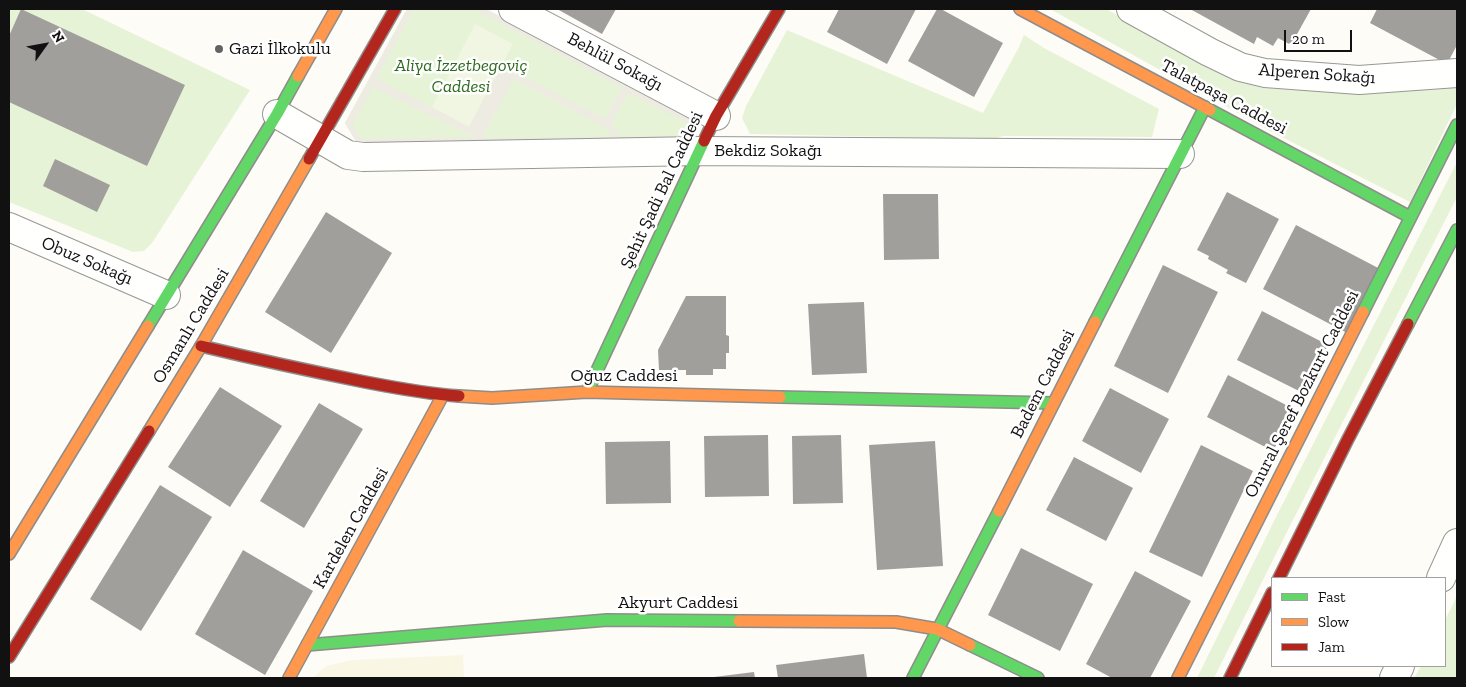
<!DOCTYPE html>
<html>
<head>
<meta charset="utf-8">
<style>
  body { margin:0 }
  #map { position:relative; width:1466px; height:687px; overflow:hidden; background:#fdfcf7; font-family:"Zilla Slab",serif }
  canvas { display:block }
  .frame { position:absolute; inset:0; border:10px solid #111; pointer-events:none }
  .legend { position:absolute; left:1271px; top:577px; width:175px; height:90px; box-sizing:border-box; background:#fff; border:1px solid #a0a0a0; margin:0; padding:6px 9px; list-style:none; font-size:15px; color:#111 }
  .legend li { display:flex; align-items:center; gap:10px; height:25px }
  .legend b { width:25px; border:1px solid #a0a0a0 }
  .north { position:absolute; left:20px; top:20px; width:50px; height:50px; -webkit-text-stroke:4px #fff; paint-order:stroke; rotate:58deg; font-size:14px; font-weight:700; line-height:20px; text-align:center; color:#111 }
  .north::after { content:''; display:block; margin:auto; width:18px; height:22px; background:#111; clip-path:polygon(50% 0,100% 100%,50% 72%,0 100%) }
  .scale { position:absolute; left:1284px; top:30px; width:68px; height:22px; box-sizing:border-box; border:2px solid #111; border-top:0; padding-left:6px; font-size:15px; line-height:18px; white-space:nowrap; color:#111; -webkit-text-stroke:4px #fff; paint-order:stroke }
</style>
</head>
<body>
<div id="map">
<canvas width="1466" height="687"></canvas>
<div class="frame"></div>
<ul class="legend">
<li><b style="height:6px;background:#63d668"></b>Fast</li>
<li><b style="height:6px;background:#ff974d"></b>Slow</li>
<li><b style="height:6px;background:#b3261e"></b>Jam</li>
</ul>
<div class="north">N</div>
<div class="scale">20 m</div>
</div>
<script>
const ctx = document.querySelector('canvas').getContext('2d');
ctx.lineJoin = 'round';
function fillPath(path, color) { ctx.fillStyle = color; ctx.fill(path, 'evenodd'); }
function strokePath(path, color, width, dash) { ctx.strokeStyle = color; ctx.lineWidth = width; ctx.lineCap = dash ? 'butt' : 'round'; ctx.setLineDash(dash || []); ctx.stroke(path); }
function label(font, color, halo, rows, align = 'center') {
  ctx.font = font + ' "Zilla Slab",serif'; ctx.lineWidth = 5; ctx.setLineDash([]); ctx.textBaseline = 'middle'; ctx.strokeStyle = halo; ctx.fillStyle = color; for (const [text, x, y, turn = 0] of rows) {
    ctx.save(); ctx.translate(x, y); ctx.rotate((+turn || 0) * Math.PI / 180); ctx.textAlign = isNaN(turn) ? turn : align; if (halo) ctx.strokeText(text, 0, 0); ctx.fillText(text, 0, 0); ctx.restore();
  }
}
fillPath(new Path2D(`
  M463,655L464,678H313L326,666L352,660Z`), '#f9f7e4');
fillPath(new Path2D(`
  M9,9H82L250,90L152,243L144,251L133,252L9,202Z
  M407,9H486L698,123L696,139L355,140L345,123Z
  M1050,9H1106L1231,76L1253,85L1275,89L1457,88V104L1410,202L1274,133Z
  M787,30L983,113L1019,47L1024,35L1044,48L1159,109L1152,137L1003,136L994,139L750,134L742,118L746,106Z
  M1457,162V197L1292,522L1214,678H1197L1278,513Z
  M1457,596V678H1414L1421,666H1445V620Z`), '#e7f3d7');
fillPath(new Path2D(`
  M475,24L513,44L469,127L432,107Z`), '#f0f6e1');
fillPath(new Path2D(`
  M407,9H414L376,79L469,127L502,65L605,119L622,88L474,9H486L698,123L696,139L359,144L355,140L345,123ZM514,79L608,129L612,137L485,138L483,135ZM373,87L475,137L365,139L360,137L354,128L353,123ZM628,93L697,128L695,136L620,137L612,122Z`), '#edebe2');
fillPath(new Path2D(`
  M21,9L185,85L147,166L9,102V36Z
  M557,9H616L602,34Z
  M839,9H916L887,64L827,32Z
  M937,9H941L1003,43L974,97L908,61Z
  M1190,9H1311L1291,45L1278,38L1273,46L1257,37L1254,44Z
  M1377,9H1457V45L1447,64L1370,23Z
  M55,159L110,185L97,212L43,186Z
  M1227,192L1279,219L1246,283L1226,273L1228,270L1208,259L1209,256L1197,250Z
  M883,194H938L939,259L884,260Z
  M326,212L392,253L331,353L265,312Z
  M1296,225L1382,270L1349,334L1263,289Z
  M1163,265L1218,292L1168,393L1114,366Z
  M686,296H726V335L729,336V353H726V369H713V375H686V370H659L658,350Z
  M864,302L867,373L812,375L808,304Z
  M1262,311L1328,345L1303,393L1237,360Z
  M1228,375L1290,407L1283,421L1288,423L1273,451L1207,417Z
  M220,387L282,426L230,507L168,467Z
  M1110,388L1169,419L1141,473L1082,441Z
  M319,403L363,429L304,528L260,501Z
  M768,435L769,496L705,497L704,436Z
  M841,435L843,503L793,504L792,436Z
  M670,441L671,503L606,504L605,442Z
  M935,441L943,566L877,570L869,445Z
  M1201,445L1253,471L1202,577L1149,552Z
  M1074,457L1133,488L1106,541L1046,510Z
  M160,485L212,517L141,631L90,599Z
  M1021,548L1093,584L1060,651L988,615Z
  M243,550L313,591L265,675L195,634Z
  M1135,571L1191,601L1150,678H1112L1086,664Z
  M864,654L867,678H778L776,665Z
  M754,672L755,678H714V677Z`), '#a19f9c');
const street = new Path2D(`
  M513,9L716,116
  M1131,9L1209,52L1240,67L1265,73L1359,80L1457,73
  M277,114L348,155L363,157L700,151L1180,154
  M9,227L166,295
  M1441,578L1457,543
  M1394,678L1400,666`);
const fast = new Path2D(`
  M1210,110L1410,217
  M1363,312L1457,125
  M1095,322L1205,107
  M1408,324L1457,230
  M148,326L277,114L298,76
  M587,392L704,141
  M780,397L1053,403
  M307,645L607,620L739,621
  M970,645L1038,678
  M913,678L999,511`);
const slow = new Path2D(`
  M1020,9L1210,110
  M298,76L336,9
  M459,396L492,398L587,392L780,397
  M149,431L201,346L309,159
  M999,511L1095,322
  M9,554L148,326
  M739,621L896,622L937,629L970,645
  M289,678L443,395
  M1178,678L1363,312`);
const jam = new Path2D(`
  M704,141L716,116L779,9
  M309,159L395,9
  M201,346C255,359 310,371 365,382C396,388 427,394 459,396
  M1279,578L1347,441L1408,324
  M9,657L149,431
  M1230,678L1272,593`);
strokePath(street, '#979795', 30);
strokePath(fast, '#8e8d8b', 14);
strokePath(slow, '#8e8d8b', 14);
strokePath(jam, '#8e8d8b', 14);
strokePath(street, '#fffffe', 28);
strokePath(fast, '#63d668', 11);
strokePath(slow, '#ff974d', 11);
strokePath(jam, '#b3261e', 11);
for (const [x, y, r, color] of [
  [219,49,5,"#646362"]
]) { const dot = new Path2D(); dot.arc(x, y, r, 0, 2 * Math.PI); ctx.fillStyle = color; ctx.fill(dot); strokePath(dot, '#fff', 2); }
label('18px', '#111', '#fff', [
  ["Gazi İlkokulu",229,49]
], 'left');
label('18px', '#111', '#fff', [
  ["Behlül Sokağı",615,62,28],
  ["Alperen Sokağı",1317,74,4],
  ["Talatpaşa Caddesi",1224,97,28],
  ["Bekdiz Sokağı",768,151],
  ["Şehit Şadi Bal Caddesi",662,190,-65],
  ["Obuz Sokağı",87,261,23],
  ["Osmanlı Caddesi",191,326,-59],
  ["Oğuz Caddesi",624,376],
  ["Badem Caddesi",1043,384,-63],
  ["Onural Şeref Bozkurt Caddesi",1302,394,-63],
  ["Kardelen Caddesi",351,528,-61],
  ["Akyurt Caddesi",678,603]
]);
label('italic 18px', '#2f6b1f', '#fff', [
  ["Aliya İzzetbegoviç",461,66],
  ["Caddesi",461,87]
]);
</script>
</body>
</html>
